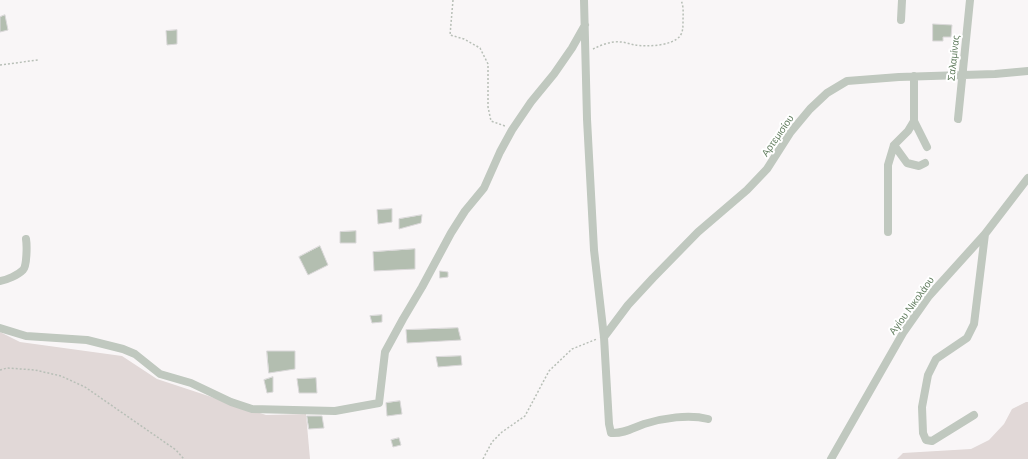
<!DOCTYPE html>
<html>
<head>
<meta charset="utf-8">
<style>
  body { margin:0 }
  canvas { display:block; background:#f9f6f7 }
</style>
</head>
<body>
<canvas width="1028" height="459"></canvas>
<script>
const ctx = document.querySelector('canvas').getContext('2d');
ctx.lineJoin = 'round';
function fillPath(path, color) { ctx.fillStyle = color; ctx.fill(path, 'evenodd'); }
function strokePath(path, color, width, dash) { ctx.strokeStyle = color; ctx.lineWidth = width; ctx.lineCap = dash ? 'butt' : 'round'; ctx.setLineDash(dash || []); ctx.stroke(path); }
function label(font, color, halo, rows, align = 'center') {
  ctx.font = font + ' "PT Sans",sans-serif'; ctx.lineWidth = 4; ctx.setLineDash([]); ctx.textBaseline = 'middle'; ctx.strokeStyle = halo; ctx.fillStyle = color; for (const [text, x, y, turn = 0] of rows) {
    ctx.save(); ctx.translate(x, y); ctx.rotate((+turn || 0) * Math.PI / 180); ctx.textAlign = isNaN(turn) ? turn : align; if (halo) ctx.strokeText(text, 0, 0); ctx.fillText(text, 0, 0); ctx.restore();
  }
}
fillPath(new Path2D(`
  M0,332L20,342L122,356L157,379L266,415L306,414L310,459H0Z
  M1026,402H1028V459H897L903,453L971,449L989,440L1004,424L1012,409Z`), '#e1d8d7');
const building = new Path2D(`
  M5,15L8,30L0,32V17Z
  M933,24L952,25L951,37H943V41H933Z
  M177,30V44L167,45L166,31Z
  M392,209V222L378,224L377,210Z
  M422,215L421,223L399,229V219Z
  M356,231V243H340V232Z
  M320,246L328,265L308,275L299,257Z
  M415,249V269L374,271L373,252Z
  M440,271L448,272V277L440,278Z
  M382,315V322L372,323L370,316Z
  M458,328L461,340L407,343L406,330Z
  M267,351H295V369L269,373Z
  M461,356L462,365L438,367L436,357Z
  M273,377V392L267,393L264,380Z
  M316,378L317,393H299L297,379Z
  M400,401L402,414L387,416L386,403Z
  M307,416H322L324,428L309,429Z
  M399,438L401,445L393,447L391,440Z`);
fillPath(building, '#b3beb0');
strokePath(building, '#dad8d9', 1);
strokePath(new Path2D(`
  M453,0L450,35L464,39L480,48L488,64V107L491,121L505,126
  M593,49C601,45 611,41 620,42C625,42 630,44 635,45C647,47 672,46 680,36C683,32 683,27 683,21C683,14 684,7 681,0
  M0,65L38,60
  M0,370L7,368L35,370L61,376L85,387L176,450L184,459
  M483,459L492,442L502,432L525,416L549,371L572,349L597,339`), '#b8bfb7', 1.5, [2, 2]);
strokePath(new Path2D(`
  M584,0L587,119L594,250L604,337L609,424L611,433C623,434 633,428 644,424C663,418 689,414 708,419
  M901,20L902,0
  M958,119L970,0
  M914,121L927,147
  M894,145L907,163L919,166L925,163
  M888,232V165L894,145L908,131L914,121V76
  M0,281C7,280 18,275 23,270C27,266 27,245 26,239
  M0,328L26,336L87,340L123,349L135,354L160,374L191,383L231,402L252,409L335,411L379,403L385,352L403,319L422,287L451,233L465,211L484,188L500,152L512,130L531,102L554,74L572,48L585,25
  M604,337L628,305L653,278L698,232L747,190L767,169L790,133L810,109L827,93L847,81L899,77L995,74L1028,71
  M974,415L932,441L926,440L923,433L922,407L928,375L936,359L967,338L974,324L985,234
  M831,459L903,333L929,296L985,234L1028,178`), '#c0c8bf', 8);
label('10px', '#617c5e', '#fff', [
  ["Σαλαμίνας",954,58,-84],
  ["Αρτεμισίου",778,136,-55],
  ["Αγίου Νικολάου",912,306,-54]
]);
</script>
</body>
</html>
